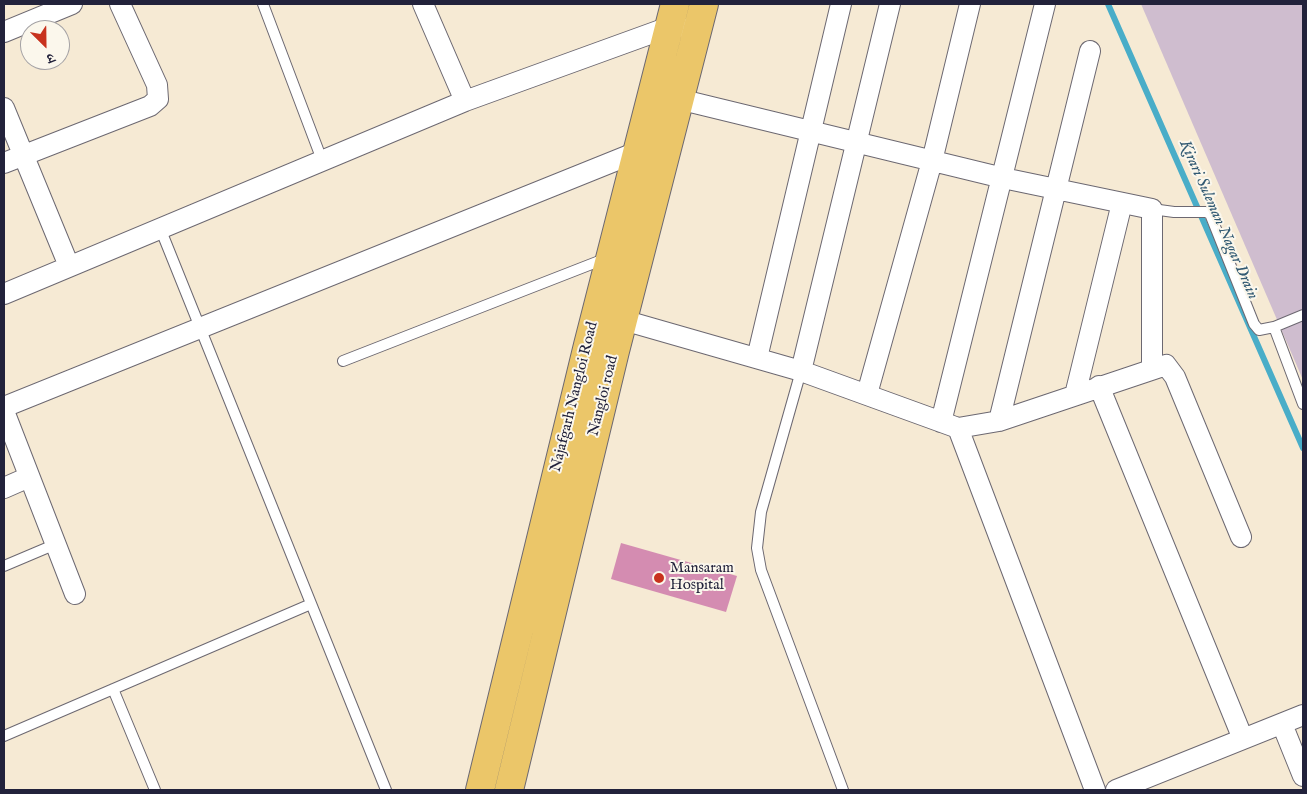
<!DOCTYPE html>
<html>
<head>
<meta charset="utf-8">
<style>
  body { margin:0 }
  #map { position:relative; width:1307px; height:794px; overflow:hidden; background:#f6ead4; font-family:"IM FELL English","Noto Serif Devanagari",serif }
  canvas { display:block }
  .frame { position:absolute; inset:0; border:5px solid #22223b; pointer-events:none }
  .north { position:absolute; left:20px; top:20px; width:50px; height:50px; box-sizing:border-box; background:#fbf7ec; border:1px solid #a4a2a5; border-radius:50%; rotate:157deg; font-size:14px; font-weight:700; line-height:20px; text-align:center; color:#22223b }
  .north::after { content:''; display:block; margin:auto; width:18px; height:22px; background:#c8321e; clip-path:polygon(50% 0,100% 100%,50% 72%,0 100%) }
</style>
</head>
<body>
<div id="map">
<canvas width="1307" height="794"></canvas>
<div class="frame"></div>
<div class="north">उ</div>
</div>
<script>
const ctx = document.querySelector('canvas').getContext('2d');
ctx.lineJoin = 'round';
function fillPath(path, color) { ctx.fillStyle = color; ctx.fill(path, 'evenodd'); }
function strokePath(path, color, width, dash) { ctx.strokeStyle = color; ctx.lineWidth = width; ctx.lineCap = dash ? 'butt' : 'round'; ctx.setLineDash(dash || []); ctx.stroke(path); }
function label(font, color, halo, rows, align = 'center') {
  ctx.font = font + ' "IM FELL English",serif'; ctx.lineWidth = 4; ctx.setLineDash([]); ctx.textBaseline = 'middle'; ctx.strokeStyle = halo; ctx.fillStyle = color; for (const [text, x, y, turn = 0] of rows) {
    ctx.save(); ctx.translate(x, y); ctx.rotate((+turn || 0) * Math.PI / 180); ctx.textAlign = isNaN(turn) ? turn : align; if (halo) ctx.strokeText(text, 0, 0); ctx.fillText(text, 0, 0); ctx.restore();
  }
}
fillPath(new Path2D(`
  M1141,4H1303V380Z`), '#cfbdcf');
strokePath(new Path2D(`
  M1108,4L1303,448`), '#49adc8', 6);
fillPath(new Path2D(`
  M621,543L737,576L726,612L611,579Z`), '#d48cb1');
const service = new Path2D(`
  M263,4L322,160
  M1152,209L1174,212H1206L1210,214L1254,324L1259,330L1274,327
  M160,228L386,790
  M1303,315L1274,327L1303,404
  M343,361L607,258
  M801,371L761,512L757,548L761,570L843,790
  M4,566L56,544
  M113,689L155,790
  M4,736L311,604`);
const minor = new Path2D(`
  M423,4L465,101
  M4,32L72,4
  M666,96L1003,178L1152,209V368
  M4,108L69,266
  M4,163L150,106L158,99L157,85L120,4
  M4,294L465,101L669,27H680
  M623,320L801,371L958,428L999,421L1166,365L1175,377L1241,537
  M757,358L841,4
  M801,371L890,4
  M1099,386L1243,739
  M867,394L932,161L970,4
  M1075,395L1122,203
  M4,407L637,152
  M4,411L75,594
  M999,421L1090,51
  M941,422L1045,4
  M958,428L1095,790
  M4,488L29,477
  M1282,724L1303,776
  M1116,790L1303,715`);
const primary = new Path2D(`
  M480,790L588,345L675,4
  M509,790L615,351L704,4`);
strokePath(service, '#6c6871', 12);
strokePath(minor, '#6c6871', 22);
strokePath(primary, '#6c6871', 30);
strokePath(service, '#fff', 10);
strokePath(minor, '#fff', 20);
strokePath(primary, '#ebc669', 28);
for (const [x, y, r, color] of [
  [659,578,6,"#c8321e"]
]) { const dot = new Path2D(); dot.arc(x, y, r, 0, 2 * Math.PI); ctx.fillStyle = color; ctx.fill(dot); strokePath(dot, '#fbf7ec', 2); }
label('15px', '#22223b', '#fbf7ec', [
  ["Nangloi road",604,396,-76],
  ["Najafgarh Nangloi Road",575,397,-76]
]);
label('15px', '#22223b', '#fbf7ec', [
  ["Mansaram",670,569],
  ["Hospital",670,586]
], 'left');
label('italic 16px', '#325a73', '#fbf7ec', [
  ["Kirari Suleman Nagar Drain",1218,220,66]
]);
</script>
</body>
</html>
